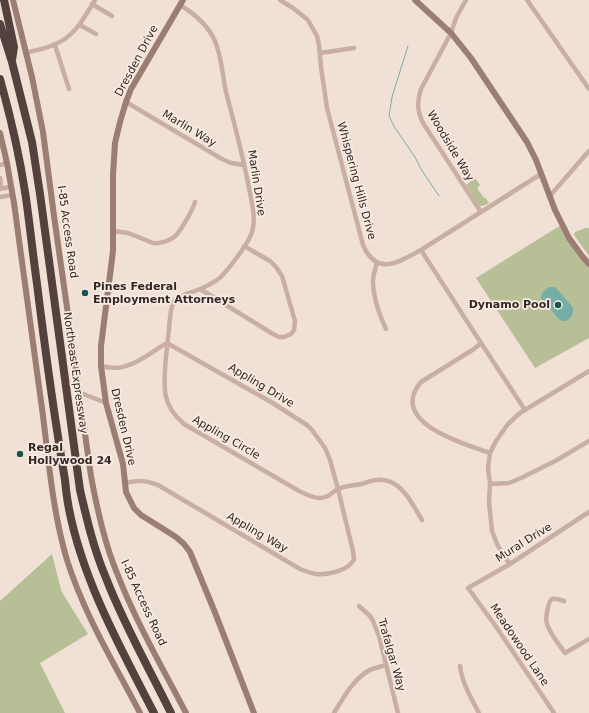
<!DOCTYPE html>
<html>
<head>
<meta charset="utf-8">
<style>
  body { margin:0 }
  canvas { display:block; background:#f0e0d6 }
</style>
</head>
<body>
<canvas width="589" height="713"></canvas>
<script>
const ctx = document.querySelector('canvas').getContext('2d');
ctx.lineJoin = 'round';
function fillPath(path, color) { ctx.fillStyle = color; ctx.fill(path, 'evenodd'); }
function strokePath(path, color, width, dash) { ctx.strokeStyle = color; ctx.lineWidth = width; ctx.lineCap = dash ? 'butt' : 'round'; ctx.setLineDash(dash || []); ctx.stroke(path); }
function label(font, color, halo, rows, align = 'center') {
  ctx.font = font + ' "DejaVu Sans",sans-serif'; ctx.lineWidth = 3.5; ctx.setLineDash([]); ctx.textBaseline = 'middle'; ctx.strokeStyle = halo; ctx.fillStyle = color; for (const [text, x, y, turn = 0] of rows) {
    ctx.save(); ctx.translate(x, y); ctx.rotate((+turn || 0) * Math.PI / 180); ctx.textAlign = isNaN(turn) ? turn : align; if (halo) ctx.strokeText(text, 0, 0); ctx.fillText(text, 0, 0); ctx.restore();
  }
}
fillPath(new Path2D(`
  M475,178L480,185L477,188L484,198L485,197L489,203L483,206H480L479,205L466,185Z
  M561,225L589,262V338L535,368L476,278Z
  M586,228H589V256L574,235L575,232Z
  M52,554L61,590L65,597L88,634L40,663L65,713H0V601Z`), '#b7bf97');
fillPath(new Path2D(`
  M549,287H554L557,289L573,308C574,317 566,325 559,319L543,301L541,298L542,293Z`), '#76ada7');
strokePath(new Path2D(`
  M408,46L392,97L389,116L395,128L415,157L421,169L439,196`), '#76ada7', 1);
strokePath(new Path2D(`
  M280,0L293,8L308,20L317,36L319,45L321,67L327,108L363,245C377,277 399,262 421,250L541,174
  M466,0L456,18L451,33L421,89C417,103 417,110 423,123L481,212
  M527,0L589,89
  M92,4L112,16
  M180,5C193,13 207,24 214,39C222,55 222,74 226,92C234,122 242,152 248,183C251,200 258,221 250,237C245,247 226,274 217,280C211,284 203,288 195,291C190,293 181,295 176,299C173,302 172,307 171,310C169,326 168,341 166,356C164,384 160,404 184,424L299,491C308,495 318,501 328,496C331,494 334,491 338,489C344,486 355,485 362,484C367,482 372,480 377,480C400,477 412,503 422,520
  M80,25L96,34
  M55,45L69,89
  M26,53C35,50 45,49 53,45C74,38 84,18 95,0
  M320,53L354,48
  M126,102L222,159L231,163L244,165
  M0,165L7,163
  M0,178L1,188
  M0,189L10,187
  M0,197L12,195
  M549,197L589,151
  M113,231L128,233L153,243C159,244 169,241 174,237C180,233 193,209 195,202
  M421,250L481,343L525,410
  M377,262C376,268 373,274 373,281C373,297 379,314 386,329
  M200,289L273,334L279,337H284L291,334L294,330L295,321L282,276L276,267L270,261L244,246
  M481,343L474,349L421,382C387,422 464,444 490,453
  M101,366C109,368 118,369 126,366C141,362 154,350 167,343L271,402L307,425L312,430L325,448L330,460L338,489L353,551L354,559C349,571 327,575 316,574C310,573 305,571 300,569L158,485C144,480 140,480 125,483
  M79,393L86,395L106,403
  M490,484L509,483L521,478L557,460L589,441
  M510,564L503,555L497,544L492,531L489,502L490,484L488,468L490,453L496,441L508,424L520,413L589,371
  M564,601C561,600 555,598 552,599C548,601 545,620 547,624C549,632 560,646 565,653L589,639
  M359,606L370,616L373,621L379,636L398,713
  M460,666C462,683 471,698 479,713
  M334,713C344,697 352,681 368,671C373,668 380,667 386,665
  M554,713L497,628L468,588L510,564L589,512`), '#c8aea3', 4.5);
strokePath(new Path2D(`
  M13,0L32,77L43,132L54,216L91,476C97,509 104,542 117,573C136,622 162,667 186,713
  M183,0L131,89L126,102L120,122L115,143L113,175V251L101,346V366L106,403L123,464L126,492L134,508L141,515L176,537L184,544L190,552L214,610L254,713
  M415,0L451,33L471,58L527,142L536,160L555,210L569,238L582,256L589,264
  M0,133L7,163L14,203C24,274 34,345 43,416C49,464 53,513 67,560C84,614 114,663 140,713`), '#9b7d74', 6);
strokePath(new Path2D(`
  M4,0L14,47L12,60
  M0,24L12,62L32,142L40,194L80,490C87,520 94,550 106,578C124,625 149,668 171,713
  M0,79C11,118 20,158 26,198C30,227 33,255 37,284C45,349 54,415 65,480C66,490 67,499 69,509C83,581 121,649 154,713`), '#54403c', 8);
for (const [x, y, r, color] of [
  [85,293,4,"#1b544f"],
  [558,305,4,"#1b544f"],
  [20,454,4,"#1b544f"]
]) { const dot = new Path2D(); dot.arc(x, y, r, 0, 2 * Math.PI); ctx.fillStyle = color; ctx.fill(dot); strokePath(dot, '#f8ebe2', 1.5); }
label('11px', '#332725', '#f8ebe2', [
  ["Dresden Drive",137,61,-62],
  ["Marlin Way",189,129,31],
  ["Woodside Way",450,146,59],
  ["Whispering Hills Drive",356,181,75],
  ["Marlin Drive",256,183,81],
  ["I-85 Access Road",67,232,82],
  ["Northeast Expressway",75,373,82],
  ["Appling Drive",261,386,31],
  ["Dresden Drive",123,427,77],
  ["Appling Circle",226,438,30],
  ["Appling Way",257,533,30],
  ["Mural Drive",524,543,-32],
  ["I-85 Access Road",143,603,65],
  ["Meadowood Lane",519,645,56],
  ["Trafalgar Way",391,655,74]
]);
label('bold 11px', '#332725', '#f8ebe2', [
  ["Pines Federal",93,287],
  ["Employment Attorneys",93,300],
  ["Dynamo Pool",550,305,"right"],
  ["Regal",28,448],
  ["Hollywood 24",28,461]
], 'left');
</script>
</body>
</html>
